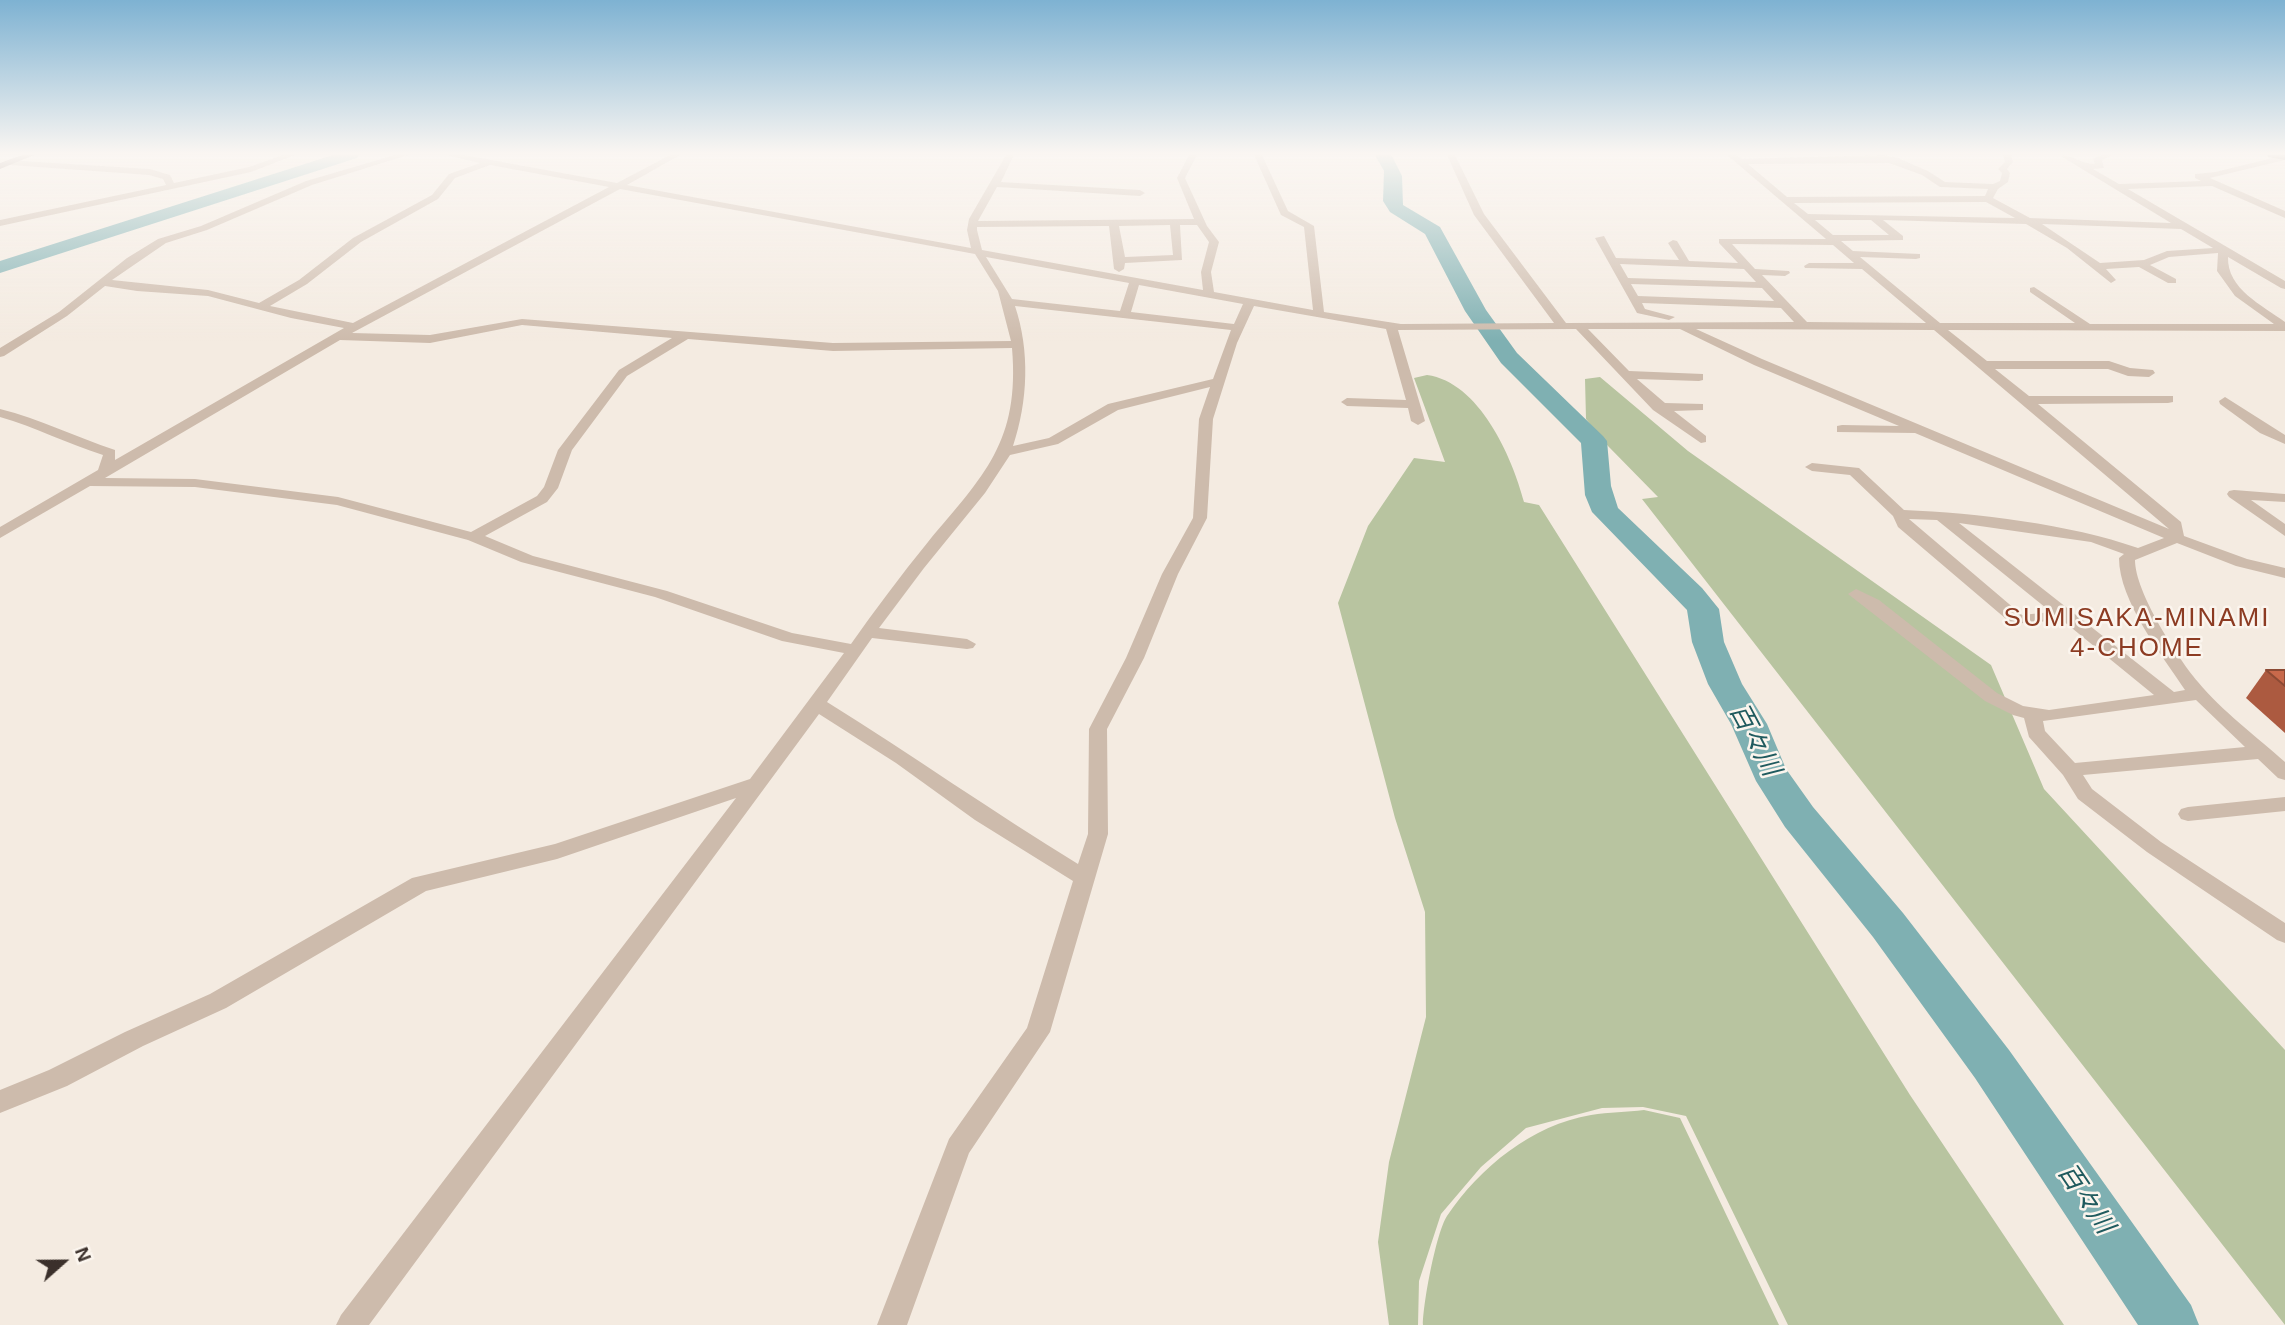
<!DOCTYPE html>
<html>
<head>
<meta charset="utf-8">
<style>
  body { margin:0 }
  #map { position:relative; width:2285px; height:1325px; overflow:hidden; background:#f4ebe1; font-family:Helvetica,sans-serif }
  canvas { display:block }
  .north { position:absolute; left:28px; top:1227px; width:70px; height:70px; -webkit-text-stroke:5px #fbf5ee; paint-order:stroke; rotate:69deg; font-size:19px; font-weight:700; line-height:28px; text-align:center; color:#3b302b }
  .north::after { content:''; display:block; margin:auto; width:24px; height:32px; background:#3b302b; clip-path:polygon(50% 0,100% 100%,50% 72%,0 100%) }
</style>
</head>
<body>
<div id="map">
<canvas width="2285" height="1325"></canvas>
<div class="north">N</div>
</div>
<script>
const ctx = document.querySelector('canvas').getContext('2d');
ctx.lineJoin = 'round';
function fillPath(path, color) { ctx.fillStyle = color; ctx.fill(path, 'evenodd'); }
function strokePath(path, color, width, dash) { ctx.strokeStyle = color; ctx.lineWidth = width; ctx.lineCap = dash ? 'butt' : 'round'; ctx.setLineDash(dash || []); ctx.stroke(path); }
function label(font, color, halo, rows, align = 'center') {
  ctx.font = font + ' Helvetica,"Noto Sans JP",sans-serif'; ctx.lineWidth = 5; ctx.setLineDash([]); ctx.textBaseline = 'middle'; ctx.strokeStyle = halo; ctx.fillStyle = color; for (const [text, x, y, turn = 0] of rows) {
    ctx.save(); ctx.translate(x, y); ctx.rotate((+turn || 0) * Math.PI / 180); ctx.textAlign = isNaN(turn) ? turn : align; if (halo) ctx.strokeText(text, 0, 0); ctx.fillText(text, 0, 0); ctx.restore();
  }
}
fillPath(new Path2D(`
  M1427,375C1479,382 1512,456 1524,502L1539,505L1910,1095L2064,1325H1788L1686,1116L1643,1107L1602,1108L1526,1128L1481,1167L1441,1214L1419,1281L1418,1325H1389L1378,1242L1389,1162L1426,1017L1425,912L1395,818L1338,603L1368,526L1414,458L1445,462L1414,378Z
  M1600,377L1688,451L1991,665L2044,789L2285,1050V1325L1642,499L1658,497L1608,446L1586,419L1585,379Z
  M1644,1110L1680,1118L1779,1325H1423C1423,1304 1436,1233 1447,1216C1480,1167 1532,1125 1591,1115C1609,1112 1627,1112 1644,1110Z`), '#b8c4a0');
fillPath(new Path2D(`
  M333,155H359L357,158L0,273V261Z
  M1375,155H1391L1393,158L1402,176L1403,205L1440,227L1486,310L1517,353L1603,436L1607,441L1611,486L1618,508L1702,588L1719,609L1724,642L1742,684L1767,724L1786,769L1813,807L1903,913L2009,1050L2191,1305L2199,1325H2138L1975,1078L1873,937L1785,827L1756,781L1731,724L1708,684L1692,642L1687,610L1592,512L1585,495L1581,443L1501,363L1465,311L1425,234L1390,212L1383,201L1384,171Z`), '#7fb0b2');
fillPath(new Path2D(`
  M283,155H295L251,172L0,226V220L166,185L163,179L149,175L10,165L7,160L150,169L170,175L174,183L249,167Z
  M395,155H408L312,185L207,230L166,243L112,280L208,290L259,303L299,280L353,238L432,195L449,174L480,163L446,155H464L617,183L670,155H680L627,185L971,248L967,230L969,219L1006,155H1014L1001,182L1140,190L1145,193L1140,196L997,187L978,221L1194,219L1177,178L1189,155H1197L1185,178L1207,226L1219,242L1211,272L1214,292L1313,310L1304,227L1281,215L1254,155H1262L1288,211L1314,226L1324,312L1401,324L1554,323L1474,215L1447,155H1455L1484,214L1566,323L1794,322L1781,308L1642,303L1645,309L1675,317L1669,320L1637,313L1595,238L1604,236L1616,258L1679,260L1668,243L1673,240L1677,241L1689,261L1738,263L1719,243V239H1826L1727,155H1736L1742,159L1884,155L1898,158L1928,171L1945,182L1993,184L2000,181L2002,173L1998,169L2005,162L2003,155H2011L2013,162L2007,169L2010,173L2008,182L1998,189L1993,198L2030,218L2171,223L2059,155C2073,155 2081,164 2095,164L2093,159L2101,155H2113L2102,160L2104,168L2093,169L2119,184L2201,181L2195,178V174L2215,172L2285,155V160L2210,178L2285,211V218L2212,186L2128,189L2285,281V289L2281,288L2228,257C2227,289 2262,305 2285,322V331L1948,330L1987,361H2109L2130,368L2153,370L2155,373L2149,377L2128,376L2108,369H1995L2029,396H2173V402L2168,403L2038,404L2181,522L2184,536L2247,559L2285,568V578L2236,566L2177,543L2135,560C2135,592 2177,657 2198,682C2221,710 2258,738 2285,762V780L2278,778L2258,759L2083,775L2092,789L2161,842L2285,923V943L2277,940L2147,852L2078,799L2063,775L2029,737L2024,718L2013,715L1985,701L1848,594L1856,589L1879,600L1997,693L2023,706L2049,710L2154,695L2062,620L2012,624L1898,527L1893,516L1850,475L1812,471L1805,467L1812,463L1859,468L1904,510C1977,513 2069,524 2138,548L2164,538L1915,433L1837,432V426L1842,425L1899,426L1754,365L1680,329H1588L1629,371L1703,374V380L1699,381L1637,379L1665,403L1703,404V410L1674,411L1706,436V442L1701,443L1653,410L1576,329L1398,330L1425,421L1418,425L1411,421L1408,408L1347,406L1341,402L1347,398L1406,400L1386,329L1254,306L1237,343L1213,419L1207,518L1178,574L1144,658L1107,729L1108,834L1050,1032L969,1153L907,1325H877L949,1139L1027,1028L1073,881L975,820L896,763L819,714L369,1325H336L341,1315L736,798L557,859L426,891L226,1008L143,1046L67,1086L0,1113V1090L49,1070L125,1032L210,994L412,878L555,844L750,779L844,653L782,641L655,597L521,562L468,540L337,505L195,487L90,486L0,538V527L98,470L103,455C68,444 35,427 0,417V409C40,419 76,437 115,450V460L344,328L291,318L208,296L137,291L105,286L67,316L4,356L0,357V348L59,312L127,258L158,239L201,226L306,181ZM1889,163L1922,175L1940,187L1988,189L1985,196L1787,197L1748,164ZM490,165L609,187L353,323L270,306L307,284L361,242L438,199L455,178ZM620,189L975,254L998,291L1011,341L833,343L522,319L430,335L352,333ZM1986,202L2015,218L1808,214L1794,203ZM1815,220H1871L1889,235H1833ZM1883,220L2026,224L2067,248L2111,283L2116,280L2106,269L2139,267L2168,283H2176V279L2150,265L2169,257L2218,253L2217,271L2235,296L2274,324H2090L2034,287L2030,288V292L2075,323H1940L1860,257L1916,259L1920,258V254L1853,251L1841,241L1903,240V236ZM2042,224L2181,229L2213,248L2167,251L2144,260L2100,263ZM1170,225L1173,255L1125,257L1119,226ZM1180,225H1197L1209,242L1201,272L1203,290L982,250L977,230V227L1109,226L1114,269L1119,272L1124,269L1125,263L1182,260ZM1732,244L1833,245L1854,263H1809L1804,266L1805,268L1862,269L1926,323L1807,322L1762,275L1785,276L1790,273L1789,271L1755,269ZM986,257L1129,283L1120,311L1012,299ZM1620,264L1744,269L1756,282L1628,278ZM1631,284L1762,288L1774,301L1638,296ZM1139,285L1243,304L1234,324L1131,312ZM1015,306L1231,330L1213,379L1108,404L1049,438L1013,446C1028,401 1030,351 1015,306ZM522,325L672,338L619,370L558,450L544,487L537,496L471,532L338,497L195,479L105,478L340,340L430,343ZM1696,329L1934,330L2169,529L1762,359ZM688,339L833,351L1012,348C1020,442 984,475 928,542C901,575 875,610 851,644L792,633L667,591L533,556L485,536L547,502L558,488L572,450L627,376ZM1210,387L1199,419L1193,518L1162,574L1126,658L1089,729L1088,834L1078,864C993,812 912,755 827,702L872,638L967,649L973,648L976,644L967,639L879,628L924,568L985,493L1010,455L1058,444L1118,410ZM1909,519L1937,520L2051,612L2022,615ZM1959,523L2091,542L2124,554L2119,558C2119,601 2162,655 2185,690L2174,692ZM2196,700L2245,747L2075,763L2045,731L2043,721Z
  M2225,397L2285,435V444L2260,433L2220,404L2219,401Z
  M2234,490L2285,494V502L2251,500L2285,524V536L2229,497L2227,494L2229,491Z
  M2285,797V811L2188,821L2181,819L2178,814L2181,809L2188,807Z`), '#cdbbac');
fillPath(new Path2D(`
  M22,155H34L0,169V163Z`), '#7d675c');
fillPath(new Path2D(`
  M2267,155H2285V160L2268,157Z`), '#5c4a42');
fillPath(new Path2D(`
  M2266,670H2285V733L2246,698Z`), '#ac5a40');
const building = new Path2D(`
  M2266,670H2285V686Z`);
fillPath(building, '#c8694b');
strokePath(building, '#8c4a34', 2);
const sky = ctx.createLinearGradient(0, 0, 0, 341);
sky.addColorStop(0, '#7eb2d2');
sky.addColorStop(0.45, '#faf6f2');
sky.addColorStop(1, '#faf6f200');
ctx.fillStyle = sky;
ctx.fillRect(0, 0, 2285, 341);
ctx.letterSpacing = '2px';
label('26px', '#8c3b22', '#fbf5ee', [
  ["SUMISAKA-MINAMI",2137,619],
  ["4-CHOME",2137,649]
]);
ctx.letterSpacing = '0px';
label('italic 26px', '#1f5a5e', '#fbf5ee', [
  ["百々川",1754,740,62],
  ["百々川",2085,1199,56]
]);
</script>
</body>
</html>
